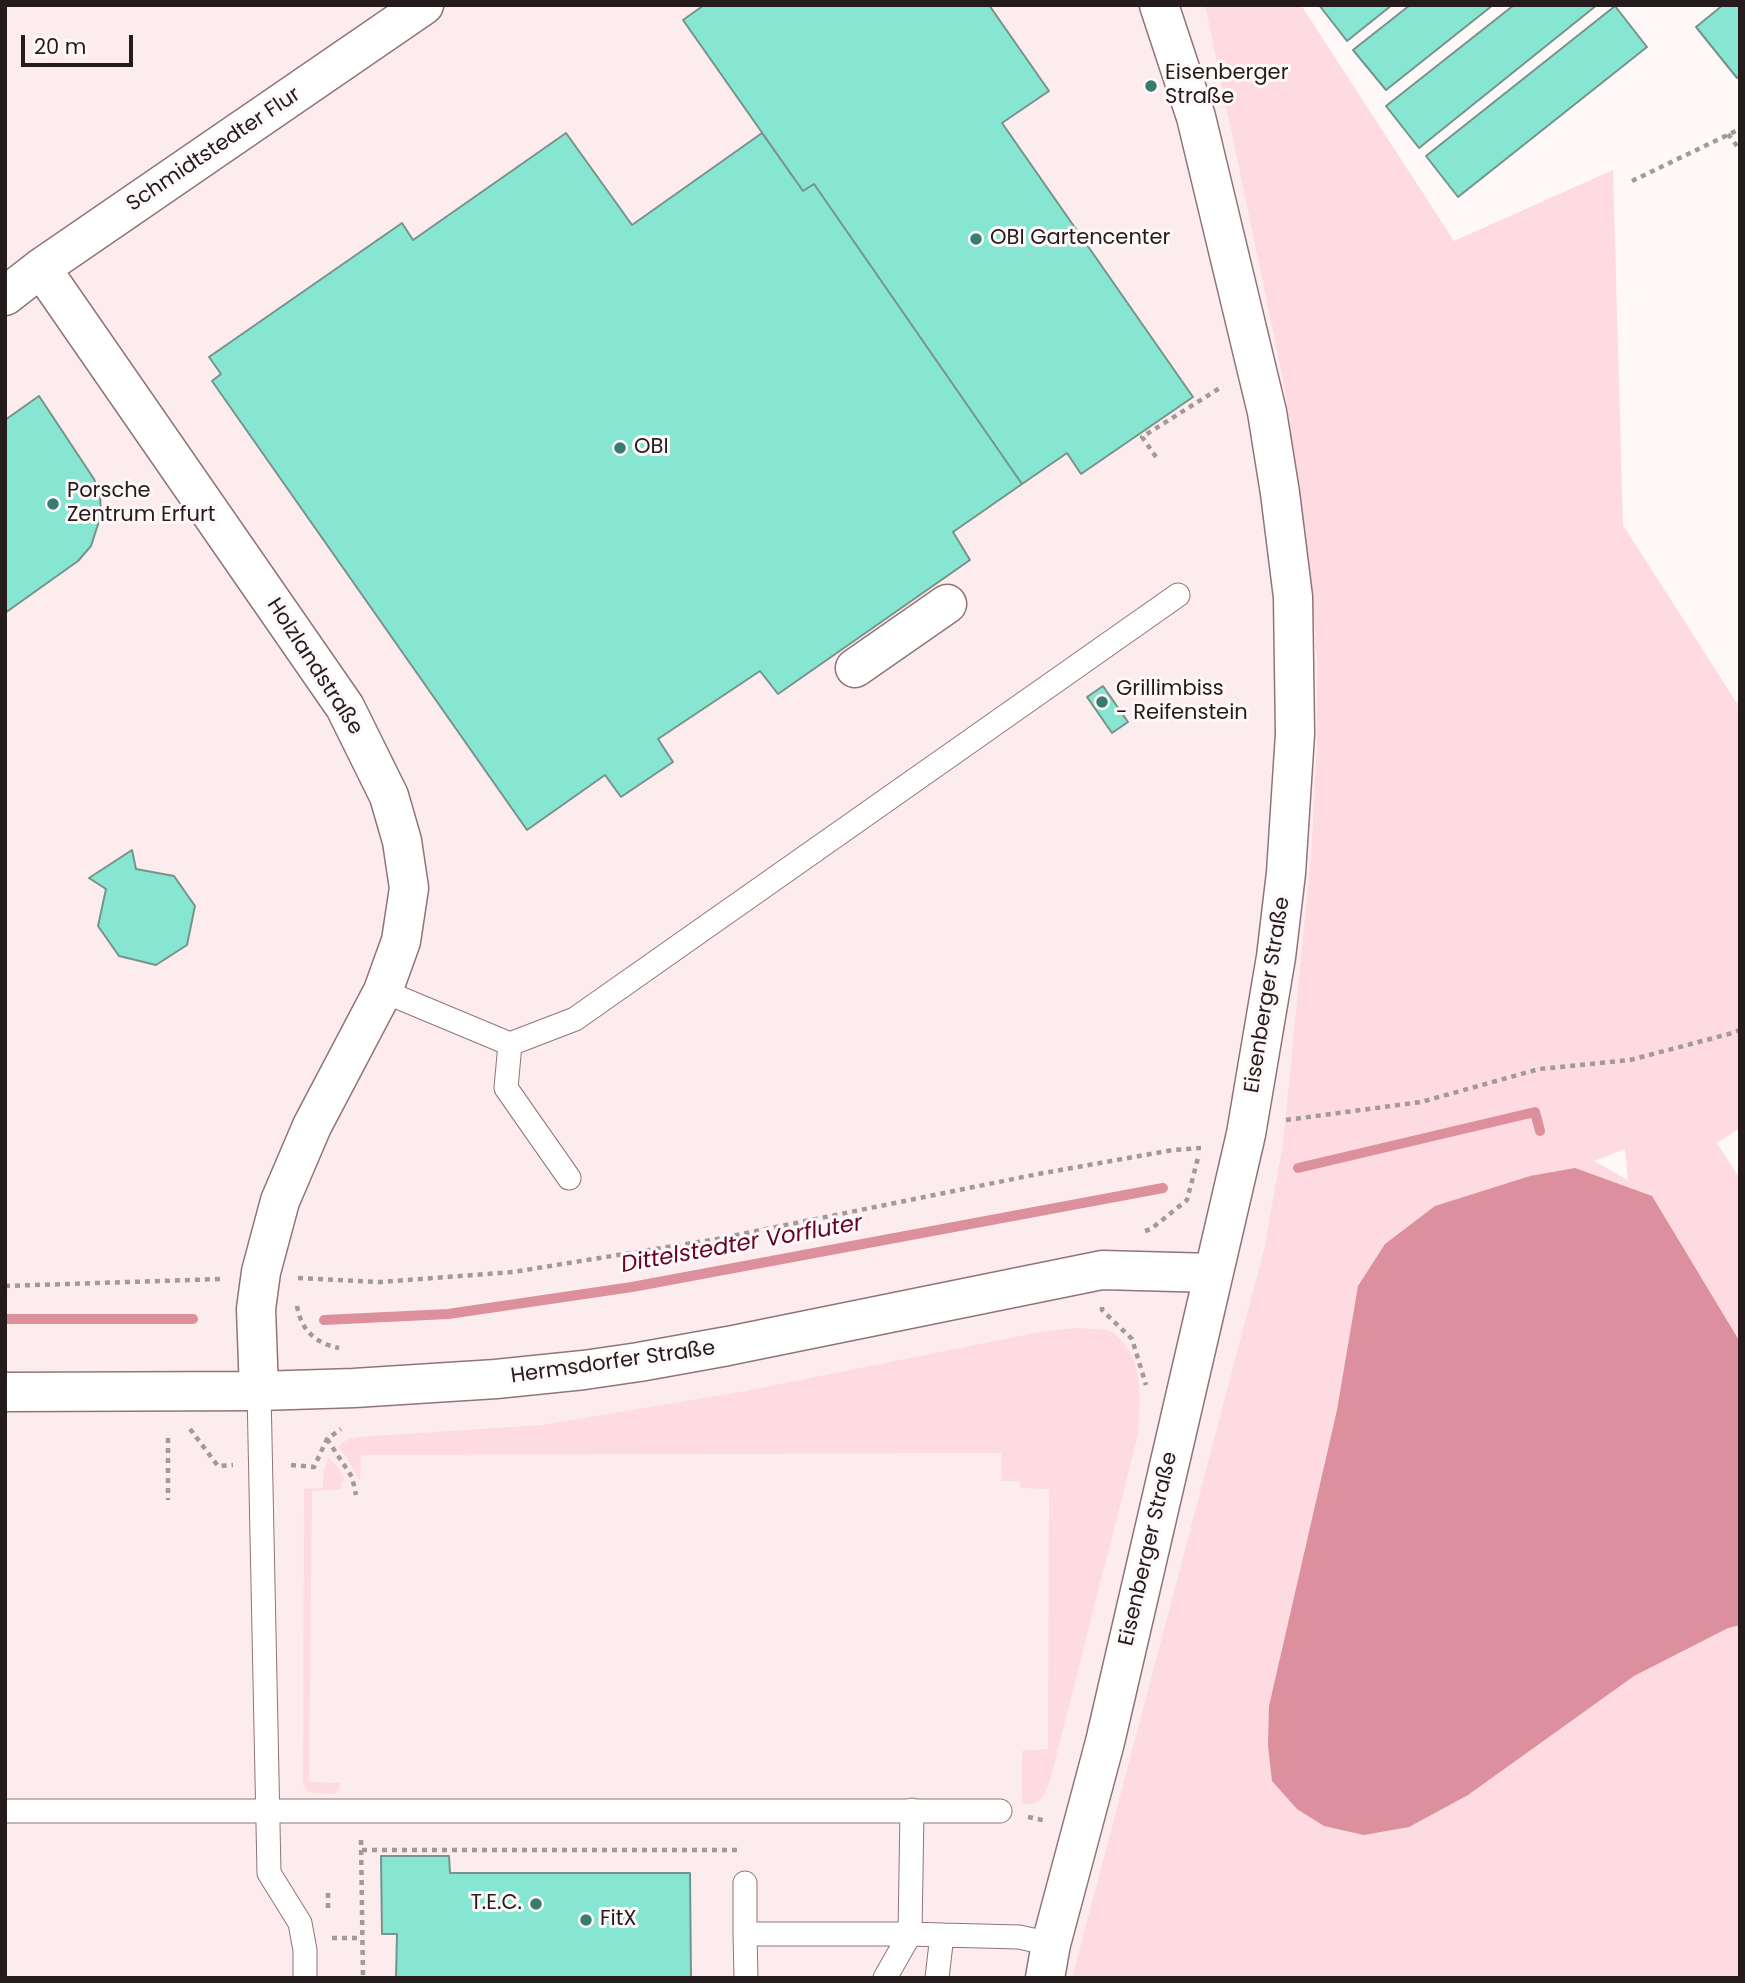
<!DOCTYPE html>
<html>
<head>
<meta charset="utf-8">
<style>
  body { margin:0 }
  #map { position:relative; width:1745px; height:1983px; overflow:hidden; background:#fef8f9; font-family:Poppins,sans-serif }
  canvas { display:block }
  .frame { position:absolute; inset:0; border:7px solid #261b1c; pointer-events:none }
  .scale { position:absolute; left:21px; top:35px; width:112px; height:32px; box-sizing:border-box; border:4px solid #261b1c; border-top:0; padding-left:9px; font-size:21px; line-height:24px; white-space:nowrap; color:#261b1c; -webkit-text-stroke:5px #fef8f9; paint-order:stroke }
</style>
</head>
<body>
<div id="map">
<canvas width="1745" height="1983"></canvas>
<div class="frame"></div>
<div class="scale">20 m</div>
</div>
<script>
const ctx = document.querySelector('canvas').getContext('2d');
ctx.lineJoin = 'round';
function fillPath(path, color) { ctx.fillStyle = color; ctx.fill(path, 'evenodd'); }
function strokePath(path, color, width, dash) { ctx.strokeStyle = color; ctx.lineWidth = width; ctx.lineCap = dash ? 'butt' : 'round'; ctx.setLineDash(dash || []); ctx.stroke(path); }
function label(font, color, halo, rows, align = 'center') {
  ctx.font = font + ' Poppins,sans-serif'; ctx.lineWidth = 6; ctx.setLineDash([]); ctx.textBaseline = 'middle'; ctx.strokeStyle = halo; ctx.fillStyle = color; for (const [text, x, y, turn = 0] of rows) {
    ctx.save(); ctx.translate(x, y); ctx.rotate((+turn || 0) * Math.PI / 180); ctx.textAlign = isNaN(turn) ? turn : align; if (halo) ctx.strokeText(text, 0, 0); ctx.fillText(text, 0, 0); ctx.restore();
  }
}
fillPath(new Path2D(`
  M5,5H1205L1284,385L1302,498L1310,568L1317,663V743L1311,855L1283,1144L1264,1249L1072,1978H5Z`), '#fdecee');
fillPath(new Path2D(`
  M1205,5H1301L1454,241L1613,170L1623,525L1740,708V1128L1717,1143L1740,1179V1978H1072L1264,1249L1283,1143L1311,855L1317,743V663L1310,568L1284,385ZM1625,1149L1628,1180L1594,1161Z
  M1074,1328C1084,1329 1104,1328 1113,1332C1114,1333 1119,1338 1121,1340C1144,1364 1140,1403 1138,1434L1057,1753C1052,1769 1047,1813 1023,1803L1022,1794V1751L1048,1749L1049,1489L1020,1488V1481H1002L1001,1453L361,1455L360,1481L347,1458L338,1446L347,1440L358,1437L542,1425L746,1391L1040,1332Z
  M329,1458L340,1470L345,1481L341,1482V1489L312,1491L309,1782L340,1783L339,1789L334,1794L312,1793L307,1791L303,1785L304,1489L323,1488C323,1477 323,1468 329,1458Z`), '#fddbe0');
fillPath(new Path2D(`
  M1575,1168L1652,1196L1740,1342V1625L1728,1628L1634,1676L1468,1795L1409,1827L1364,1835L1324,1826L1297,1809L1272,1781L1268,1746L1269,1706L1337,1410L1358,1286L1385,1244L1435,1206L1530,1176Z`), '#dc8f9d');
strokePath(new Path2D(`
  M1298,1168L1535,1112L1540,1131
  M5,1319H193
  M324,1320L448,1314L632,1287L1163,1188`), '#dc8f9d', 10);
const building = new Path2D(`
  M704,5H989L1049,91L1002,123L1193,397L1081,474L1067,453L1022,484L814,184L803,191L683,20Z
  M1319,5H1392L1347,41Z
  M1410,5H1493L1386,90L1353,50Z
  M1514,5H1597L1419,148L1386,106Z
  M1723,5H1740V75L1737,78L1696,27Z
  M1615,6L1647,47L1458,197L1426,156Z
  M566,133L632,225L762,133L803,191L814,184L1022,484L953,532L970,560L778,694L760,671L658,739L673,762L621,797L605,775L527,830L212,381L221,374L209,357L402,223L413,240Z
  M39,396L94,479L100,494L101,515L91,546L78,561L5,613V420Z
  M1103,686L1128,722L1112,733L1087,697Z
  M132,850L136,869L174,876L195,906L187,945L156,965L119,956L98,926L106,889L89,878Z
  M381,1856H449L450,1873H690L691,1978H396L397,1934H382Z`);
fillPath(building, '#87e6d1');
strokePath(building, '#76938c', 2);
const lane = new Path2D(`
  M383,991L510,1044L575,1019L1178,595
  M510,1044L506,1088L569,1178
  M259,1391L269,1873L300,1923L305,1950V1978
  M912,1810L910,1934L942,1935
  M5,1811H1000
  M745,1883V1934
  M746,1978L745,1934H910L885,1978
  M937,1978L942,1935L1019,1937L1051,1944`);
const street = new Path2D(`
  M41,268L345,707L389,796L402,841L409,888L401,941L383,991L312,1126L280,1201L261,1272L256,1309L259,1391
  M5,296L41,268L424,5
  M855,668L947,604
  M5,1392L259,1391L354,1388L496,1379L584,1370L639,1362L728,1346L1102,1270L1213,1273`);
const secondary = new Path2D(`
  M1045,1978L1051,1944L1105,1742L1246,1134L1276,957L1286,873L1295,734L1293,597L1280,493L1267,412L1196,117L1159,5`);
strokePath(lane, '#907479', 25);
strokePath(street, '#907479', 41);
strokePath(secondary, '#907479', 41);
strokePath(new Path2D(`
  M1728,134L1740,150
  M1632,181L1740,129
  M1156,457L1142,437L1223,386
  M1286,1120L1421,1102L1539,1069L1630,1060L1729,1034L1740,1030
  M1145,1231L1151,1229L1187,1200L1199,1154
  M298,1278L380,1282L513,1272L717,1239L1038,1174L1173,1150L1201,1148
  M5,1286L221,1279
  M297,1306C301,1330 315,1343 339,1348
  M1102,1307V1310L1132,1339L1146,1385
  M190,1429L218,1466L233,1465
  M168,1438V1500
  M327,1439L352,1477L356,1495
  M291,1465L314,1467L327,1439L341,1429
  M1028,1817L1047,1821
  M361,1840L363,1978
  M362,1850H742
  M328,1908V1892
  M332,1938H362`), '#a1999a', 4.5, [5, 5]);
strokePath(lane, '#fff', 23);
strokePath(street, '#fff', 38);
strokePath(secondary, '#fff', 38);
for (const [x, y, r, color] of [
  [1151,86,7,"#397c6f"],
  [976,239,7,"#397c6f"],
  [620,448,7,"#397c6f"],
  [53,504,7,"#397c6f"],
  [1102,702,7,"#397c6f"],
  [536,1904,7,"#397c6f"],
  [586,1920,7,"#397c6f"]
]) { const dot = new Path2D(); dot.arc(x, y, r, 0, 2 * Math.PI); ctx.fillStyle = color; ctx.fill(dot); strokePath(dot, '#fef8f9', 2.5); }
label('21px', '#261b1c', '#fef8f9', [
  ["Eisenberger",1165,74],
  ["Straße",1165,98],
  ["OBI Gartencenter",990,239],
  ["OBI",634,448],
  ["Porsche",67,492],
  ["Zentrum Erfurt",67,516],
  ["Grillimbiss",1116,690],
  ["- Reifenstein",1116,714],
  ["T.E.C.",522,1904,"right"],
  ["FitX",600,1920]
], 'left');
label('21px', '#261b1c', '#fef8f9', [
  ["Schmidtstedter Flur",214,150,-34],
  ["Holzlandstraße",314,667,57],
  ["Eisenberger Straße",1268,995,-81],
  ["Hermsdorfer Straße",613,1363,-8],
  ["Eisenberger Straße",1149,1549,-77]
]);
label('italic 23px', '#630327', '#fef8f9', [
  ["Dittelstedter Vorfluter",742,1245,-10]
]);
</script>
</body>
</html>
